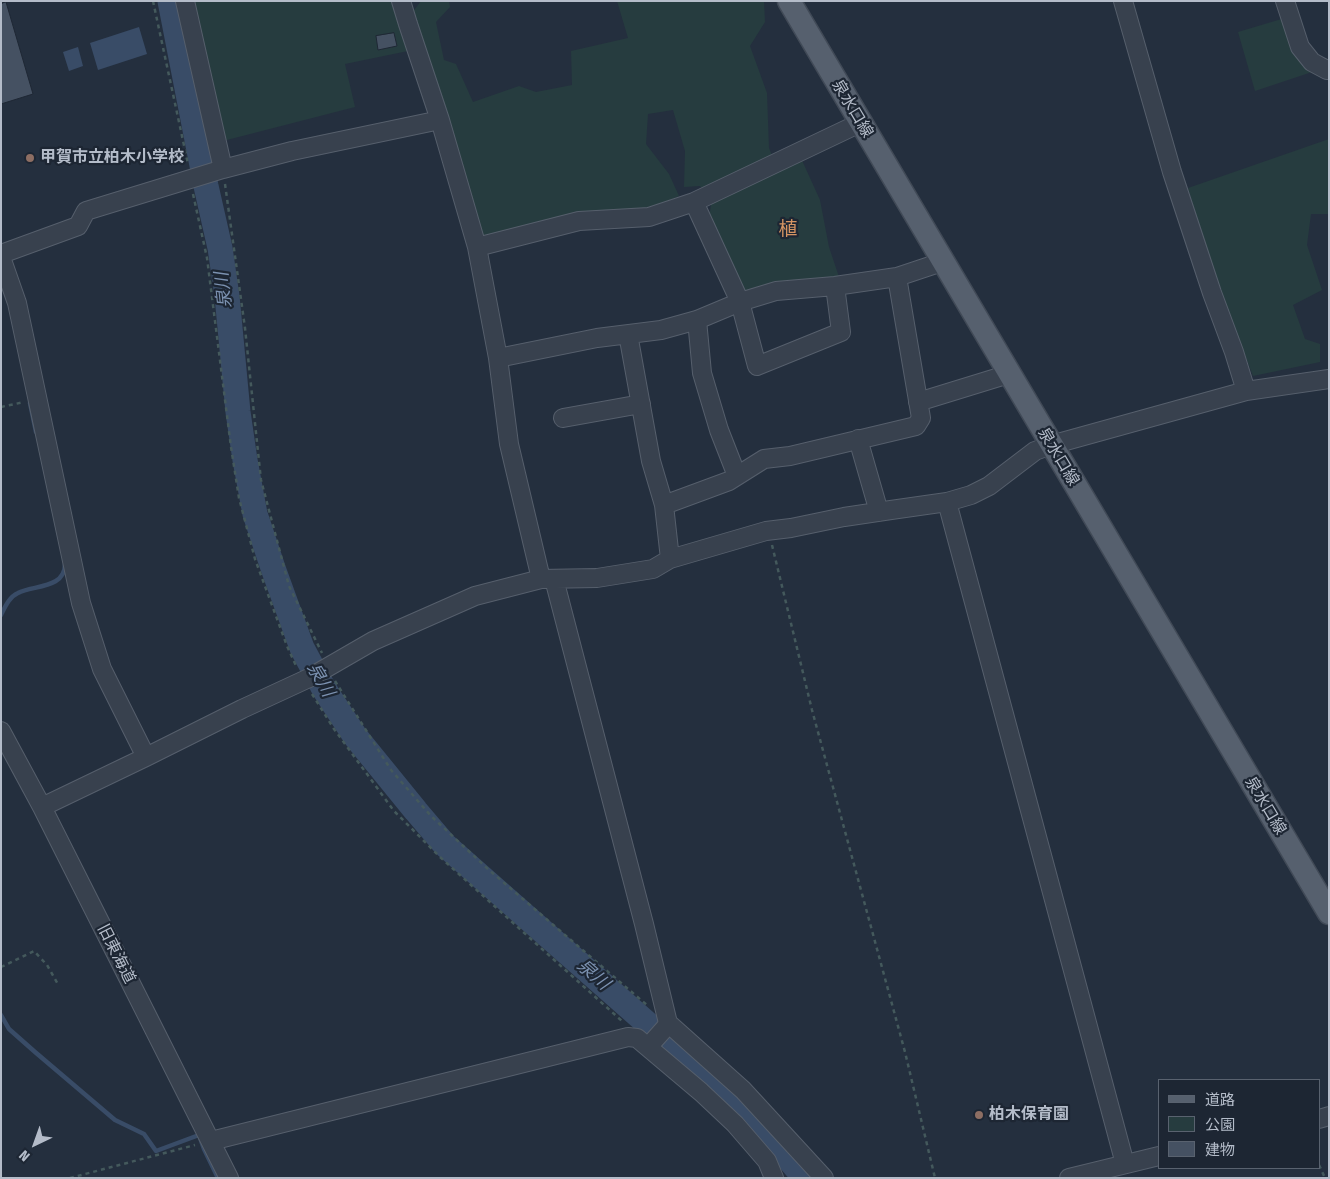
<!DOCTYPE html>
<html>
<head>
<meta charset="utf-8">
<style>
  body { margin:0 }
  #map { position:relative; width:1330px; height:1179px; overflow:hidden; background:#242f3e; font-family:"Fira Sans Condensed","Noto Sans JP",sans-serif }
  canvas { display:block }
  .frame { position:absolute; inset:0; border:2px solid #b4bcc9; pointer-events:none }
  .legend { position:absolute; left:1158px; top:1079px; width:162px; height:90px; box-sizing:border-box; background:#1d2633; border:1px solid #59626f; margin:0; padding:6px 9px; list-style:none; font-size:15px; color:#b4bcc9 }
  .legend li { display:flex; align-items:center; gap:10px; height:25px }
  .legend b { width:25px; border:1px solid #59626f }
  .north { position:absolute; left:10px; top:1119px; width:50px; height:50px; -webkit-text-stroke:4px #1d2633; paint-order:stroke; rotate:222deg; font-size:14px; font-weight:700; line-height:20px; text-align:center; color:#b4bcc9 }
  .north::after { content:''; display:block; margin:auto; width:18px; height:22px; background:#b4bcc9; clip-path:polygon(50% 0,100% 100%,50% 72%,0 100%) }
</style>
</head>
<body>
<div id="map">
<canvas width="1330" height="1179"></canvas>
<div class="frame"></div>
<ul class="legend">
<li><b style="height:6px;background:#56606e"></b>道路</li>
<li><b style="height:14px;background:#263c3f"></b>公園</li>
<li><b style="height:14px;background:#455162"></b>建物</li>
</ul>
<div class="north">N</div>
</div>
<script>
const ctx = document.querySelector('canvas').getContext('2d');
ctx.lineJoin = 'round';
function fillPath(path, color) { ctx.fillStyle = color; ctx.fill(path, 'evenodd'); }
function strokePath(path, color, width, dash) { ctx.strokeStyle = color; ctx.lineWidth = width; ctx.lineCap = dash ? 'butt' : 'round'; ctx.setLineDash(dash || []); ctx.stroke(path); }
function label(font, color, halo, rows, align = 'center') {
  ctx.font = font + ' "Fira Sans Condensed","Noto Sans JP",sans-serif'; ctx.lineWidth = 4.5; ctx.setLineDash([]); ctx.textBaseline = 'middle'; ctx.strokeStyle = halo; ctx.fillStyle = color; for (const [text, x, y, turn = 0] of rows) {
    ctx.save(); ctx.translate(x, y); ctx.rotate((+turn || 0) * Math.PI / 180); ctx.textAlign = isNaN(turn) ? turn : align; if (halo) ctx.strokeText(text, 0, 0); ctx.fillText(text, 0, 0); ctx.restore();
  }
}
fillPath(new Path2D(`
  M192,1H393L408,51L345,64L355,107L223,141Z
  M421,1H449L450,7L436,22L444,60L456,64L473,102L519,86L536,92L572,85L571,51L628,38L617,1H764L765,22L750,46L767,93L769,148L778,170L800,156L820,200L829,247L840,280L730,293L707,231L711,205L700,186L684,187L685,151L673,110L648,114L646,144L669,174L679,196L661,204L578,224V231L486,252L411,14Z
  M1285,18L1312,72L1255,91L1238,32Z
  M1329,139V214H1311L1307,245L1322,290L1293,305L1305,339L1320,344V362L1253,376L1212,270L1188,188Z`), '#263c3f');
fillPath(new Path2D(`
  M139,27L147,54L98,70L90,43Z
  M78,47L83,66L69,71L63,52Z`), '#394c67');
strokePath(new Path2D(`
  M30,403L36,432
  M1,615C5,607 9,597 18,593C33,585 65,589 65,564
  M1,1015L9,1029L35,1052L115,1120L144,1134L156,1151L199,1135L204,1149L218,1178`), '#394c67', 4.5);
strokePath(new Path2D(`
  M170,1L206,186L220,248L227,296L238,412L245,460L255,514L273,568L302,648L324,689L355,736L416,811L445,845L751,1115L805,1178`), '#394c67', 25);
const building = new Path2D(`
  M6,2L33,94L1,104V4Z
  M394,33L397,46L378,50L376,36Z`);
fillPath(building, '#455162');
strokePath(building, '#1f2835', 1);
const minor = new Path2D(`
  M185,1L223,169
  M401,1L408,24L440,120L477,247L498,358L509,444L541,579
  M1123,1L1172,172L1212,293L1234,352L1246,391
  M1285,1L1300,47L1312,62L1327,70L1329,69
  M694,202L740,302L757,366L841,332L835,286
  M477,247L579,221L649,217L694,202L860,123
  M697,320L702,373L719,430L737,476
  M628,334L651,461L664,505L670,559
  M498,358L597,338L661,330L697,320L740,302L776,291L835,286L897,277L942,262
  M918,402L1009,374
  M563,418L641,404
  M858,439L879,512
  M947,502L1125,1164
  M664,505L729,481L764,459L790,456L916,426L921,418L897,277
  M554,579L644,924L668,1023L743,1090L824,1178
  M1,731L42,807L229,1178
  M146,757L102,669L81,603L17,303L2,260L4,253L78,226L86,211L223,169L292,151L440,120
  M42,807L146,757L242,709L309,678L373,641L475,596L541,579L597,578L653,569L670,559L766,531L791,528L844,517L891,510L947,502L971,495L989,486L1035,451L1051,445L1246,391L1329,379
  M648,1047L665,1028L668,1023
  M1319,1119L1329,1116
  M211,1141L628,1037L637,1038L701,1092L735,1124L767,1161L774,1178
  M1069,1178L1159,1156`);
const major = new Path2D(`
  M789,1L1329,913`);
strokePath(minor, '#565f6c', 20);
strokePath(major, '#414a57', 25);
strokePath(new Path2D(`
  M153,1L188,164
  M225,184L245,328L261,480L289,586L322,653
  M193,194L207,258L231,447L239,498L255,559L287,646L297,668
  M1,407L24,402
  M772,545L812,710L905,1052L935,1178
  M335,681L391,770L431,816L489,870L648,1006
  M312,694L334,729L394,811L440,857L623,1022
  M1,967L34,951L47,965L59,986
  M1319,1165L1325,1178
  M70,1178L195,1145`), '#44595c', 2.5, [4, 4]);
strokePath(minor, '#38414e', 18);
strokePath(major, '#56606e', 22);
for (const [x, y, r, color] of [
  [30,158,5,"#8d6e63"],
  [979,1115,5,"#8d6e63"]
]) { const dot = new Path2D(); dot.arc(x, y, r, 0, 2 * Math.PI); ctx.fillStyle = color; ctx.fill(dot); strokePath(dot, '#1d2633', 2); }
label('16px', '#b4bcc9', '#1d2633', [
  ["泉水口線",852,109,59],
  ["泉水口線",1058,457,59],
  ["泉水口線",1265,806,59],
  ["旧東海道",116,954,63]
]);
label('bold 16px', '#b4bcc9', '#1d2633', [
  ["甲賀市立柏木小学校",40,158],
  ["柏木保育園",989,1115]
], 'left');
label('italic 18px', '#7c92b1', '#1d2633', [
  ["泉川",224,290,-96],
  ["泉川",320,680,60],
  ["泉川",593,975,41]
]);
label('19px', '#d59563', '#1d2633', [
  ["植",788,230]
]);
</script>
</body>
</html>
